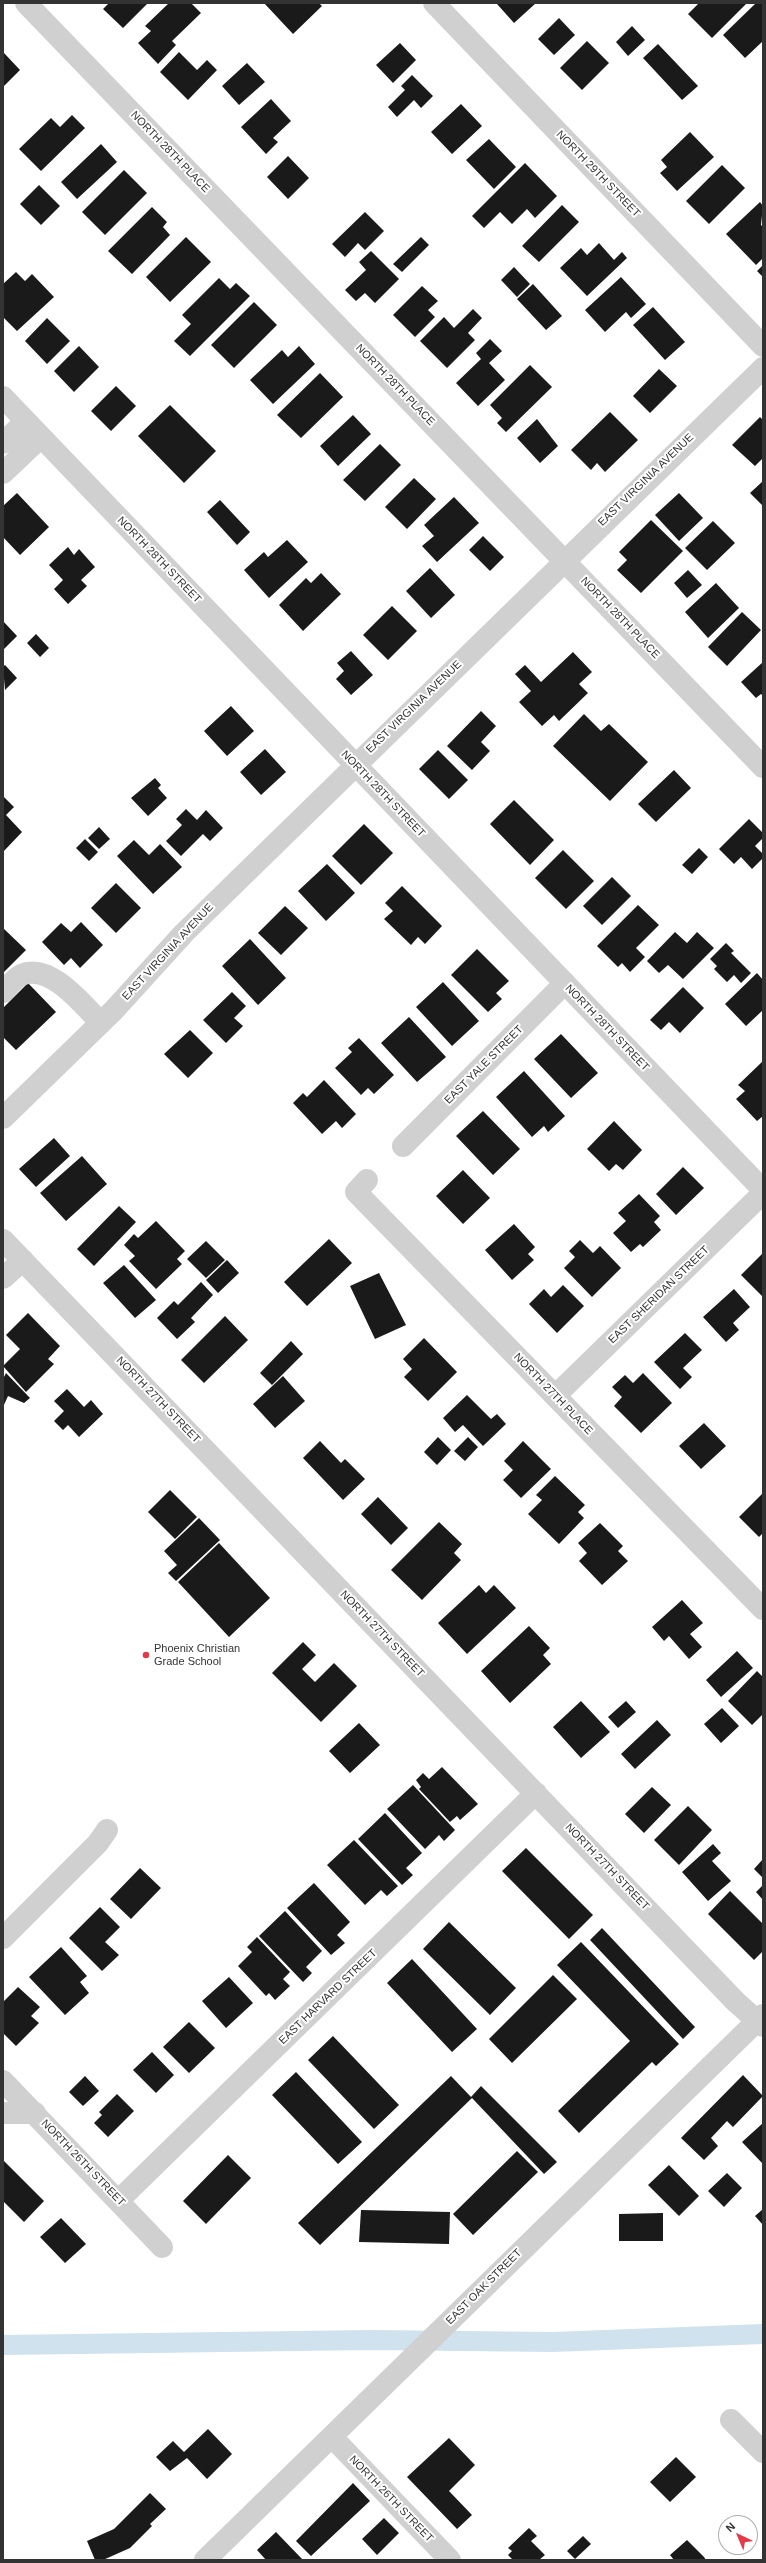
<!DOCTYPE html>
<html>
<head>
<meta charset="utf-8">
<style>
  body { margin:0 }
  #map { position:relative; width:766px; height:2563px; overflow:hidden; background:#fff; font-family:Arial,sans-serif }
  canvas { display:block }
  .frame { position:absolute; inset:0; border:4px solid #333; pointer-events:none }
  .north { position:absolute; left:718px; top:2515px; width:40px; height:40px; box-sizing:border-box; background:#fff; border:1px solid #adadad; border-radius:50%; rotate:316deg; font-size:11px; font-weight:700; line-height:16px; text-align:center; color:#333 }
  .north::after { content:''; display:block; margin:auto; width:14px; height:18px; background:#e63946; clip-path:polygon(50% 0,100% 100%,50% 72%,0 100%) }
</style>
</head>
<body>
<div id="map">
<canvas width="766" height="2563"></canvas>
<div class="frame"></div>
<div class="north">N</div>
</div>
<script>
const ctx = document.querySelector('canvas').getContext('2d');
ctx.lineJoin = 'round';
function strokePath(path, color, width, dash) { ctx.strokeStyle = color; ctx.lineWidth = width; ctx.lineCap = dash ? 'butt' : 'round'; ctx.setLineDash(dash || []); ctx.stroke(path); }
function fillPath(path, color) { ctx.fillStyle = color; ctx.fill(path, 'evenodd'); }
function label(font, color, halo, rows, align = 'center') {
  ctx.font = font + ' Arial,sans-serif'; ctx.lineWidth = 4; ctx.setLineDash([]); ctx.textBaseline = 'middle'; ctx.strokeStyle = halo; ctx.fillStyle = color; for (const [text, x, y, turn = 0] of rows) {
    ctx.save(); ctx.translate(x, y); ctx.rotate((+turn || 0) * Math.PI / 180); ctx.textAlign = isNaN(turn) ? turn : align; if (halo) ctx.strokeText(text, 0, 0); ctx.fillText(text, 0, 0); ctx.restore();
  }
}
strokePath(new Path2D(`
  M3,2345L371,2340L553,2342L763,2334`), '#cfe2ee', 20);
fillPath(new Path2D(`
  M109,3H148L123,28L103,9Z
  M169,3H191L201,13L172,41L176,45L158,64L138,43L151,31L145,26Z
  M264,3H319L322,6L293,34Z
  M536,3L514,23L497,4L498,3Z
  M699,3H747L712,38L688,14Z
  M756,3H763V41L745,58L723,35Z
  M559,18L575,35L554,55L538,39Z
  M632,26L645,40L628,56L616,42Z
  M587,41L609,63L582,90L560,68Z
  M400,43L416,60L393,83L376,65Z
  M658,44L698,86L682,100L643,58Z
  M179,52L197,70L207,60L217,70L188,100L160,72Z
  M4,53L20,70L3,87V54Z
  M247,63L265,82L239,105L222,86Z
  M412,75L433,96L421,108L414,100L397,117L388,107L405,90L401,86Z
  M271,99L291,121L273,138L278,142L266,154L241,127Z
  M461,104L482,126L452,154L431,132Z
  M72,115L85,128L41,171L19,149L51,118L60,127Z
  M690,132L714,157L677,191L660,173L667,167L661,160Z
  M489,139L516,167L494,189L466,160Z
  M101,144L117,162L77,199L61,182Z
  M288,156L309,178L288,199L267,177Z
  M525,163L557,196L535,218L527,209L512,224L500,212L484,228L472,216Z
  M722,165L745,188L709,224L686,201Z
  M124,170L147,193L105,235L82,212Z
  M39,185L60,206L41,225L20,204Z
  M760,202L763,206L761,225L763,227V258L756,265L726,234Z
  M562,205L579,222L539,262L522,246Z
  M152,207L167,222L163,227L170,235L132,274L108,251Z
  M365,212L384,231L365,250L358,243L345,257L332,244Z
  M186,237L211,262L170,302L146,277Z
  M421,237L429,245L402,272L393,264Z
  M599,243L614,260L622,252L627,258L587,296L560,268L581,248L587,255Z
  M371,251L399,279L375,303L365,293L356,301L345,290L366,270L359,262Z
  M763,265V277L757,271Z
  M514,267L530,284L517,297L501,280Z
  M16,272L25,281L32,274L54,297L17,331L3,317V284Z
  M621,277L646,304L631,318L626,312L605,332L585,310Z
  M219,278L230,289L236,283L250,296L190,356L174,341L191,324L182,315Z
  M533,284L562,316L546,330L517,299Z
  M422,286L438,301L428,310L435,317L415,337L393,315Z
  M254,302L277,325L234,368L211,345Z
  M653,307L685,342L665,360L633,325Z
  M473,309L482,318L468,333L475,340L447,368L420,341L444,317L454,328Z
  M47,318L70,341L47,364L25,341Z
  M490,339L502,351L489,363L505,380L478,406L456,383L481,359L476,353Z
  M79,346L99,367L74,392L54,371Z
  M299,346L315,364L273,404L250,380L282,350L288,357Z
  M530,365L552,387L506,432L497,423L502,418L490,405Z
  M659,369L677,386L650,413L633,396Z
  M320,373L343,397L301,438L277,415Z
  M116,386L136,406L111,431L91,411Z
  M170,405L216,451L184,483L138,436Z
  M610,412L638,440L605,472L597,463L591,470L571,450Z
  M353,415L371,434L338,466L320,446Z
  M760,417L763,420V458L755,466L732,445Z
  M537,419L558,446L540,463L517,438Z
  M380,444L401,465L365,501L343,480Z
  M414,478L436,499L407,529L385,507Z
  M763,481V506L750,493Z
  M17,493L49,527L20,555L3,537V506Z
  M679,493L703,518L679,541L655,515Z
  M454,497L479,523L437,562L422,546L434,536L424,525Z
  M220,500L250,532L237,545L207,512Z
  M651,520L683,551L641,593L617,570L627,560L619,552Z
  M713,521L735,543L707,570L685,548Z
  M483,536L504,557L490,571L469,550Z
  M287,540L308,562L269,598L244,570L264,552L268,557Z
  M68,547L74,555L79,549L95,567L81,580L87,586L68,604L54,589L63,580L49,565Z
  M430,568L455,595L431,618L406,591Z
  M688,570L702,585L687,598L674,583Z
  M321,573L341,594L303,631L279,605L306,578L311,583Z
  M716,583L739,608L708,638L685,612Z
  M392,606L417,631L388,660L363,635Z
  M742,612L761,630L727,666L708,647Z
  M3,621L17,636L3,650Z
  M36,634L49,648L40,657L27,643Z
  M351,651L373,675L351,695L336,679L344,671L337,663Z
  M573,652L592,672L579,684L588,693L559,721L554,715L542,726L519,702L531,691L515,674L525,665L541,682Z
  M763,662V696L761,694L756,698L741,682Z
  M5,665L17,678L5,690L3,667Z
  M231,706L254,731L227,756L204,731Z
  M481,711L496,726L481,742L490,751L472,770L447,746Z
  M584,714L601,731L609,724L648,762L610,801L553,746Z
  M265,749L286,772L261,795L240,772Z
  M438,750L468,780L449,799L419,769Z
  M674,770L691,788L656,822L638,804Z
  M155,778L161,785L158,788L167,798L148,816L131,798Z
  M3,796L14,807L6,815L22,832L3,852Z
  M514,800L554,840L530,865L490,824Z
  M186,809L197,820L206,810L223,828L210,841L203,834L181,856L166,841L182,825L176,819Z
  M749,819L763,833V838L755,846L763,854V858L752,869L741,857L734,864L719,849Z
  M364,824L393,853L361,885L332,856Z
  M99,827L110,839L99,849L88,838Z
  M85,839L98,852L89,861L76,848Z
  M134,840L149,855L160,844L182,867L153,894L117,856Z
  M699,848L708,857L692,874L682,865Z
  M563,850L594,881L566,909L535,878Z
  M327,864L355,893L326,921L298,891Z
  M612,877L631,896L602,925L583,906Z
  M116,883L141,908L116,933L91,908Z
  M402,886L442,926L425,944L418,937L411,945L384,919L393,911L385,903Z
  M638,905L659,925L636,948L645,957L630,972L622,963L618,967L597,946Z
  M285,906L308,928L281,955L258,933Z
  M81,922L103,945L80,968L71,958L64,965L42,942L61,923L71,932Z
  M3,928L26,950L3,973Z
  M675,932L687,943L697,932L714,948L683,979L668,965L659,973L647,961Z
  M250,939L286,978L258,1005L222,966Z
  M726,943L734,951L731,953L751,973L741,983L734,975L727,982L714,969L717,966L710,959Z
  M477,949L509,981L496,993L502,999L488,1012L451,975Z
  M757,973L763,980V1010L746,1026L725,1004Z
  M443,982L479,1021L452,1046L416,1007Z
  M28,983L56,1012L16,1050L3,1037V1008Z
  M683,987L704,1008L680,1033L669,1022L661,1030L650,1020Z
  M232,992L246,1006L234,1018L243,1026L226,1043L203,1020Z
  M409,1017L446,1057L417,1082L381,1043Z
  M190,1030L213,1053L188,1078L164,1054Z
  M561,1034L598,1073L571,1098L534,1059Z
  M359,1038L394,1075L374,1094L368,1088L361,1095L335,1068L352,1052L348,1048Z
  M763,1061V1116L757,1121L736,1099L745,1091L738,1085Z
  M524,1071L565,1116L548,1132L544,1126L532,1137L496,1097Z
  M324,1080L356,1114L342,1128L336,1121L322,1134L293,1103L303,1093L307,1097Z
  M483,1111L520,1149L493,1175L456,1136Z
  M614,1121L642,1150L623,1170L616,1164L609,1171L587,1149Z
  M54,1138L70,1156L36,1187L19,1169Z
  M82,1156L107,1184L66,1221L40,1193Z
  M683,1167L704,1188L676,1215L656,1194Z
  M463,1170L490,1198L463,1224L436,1196Z
  M639,1194L660,1216L654,1222L661,1230L643,1247L640,1244L631,1252L613,1233L626,1221L618,1213Z
  M119,1206L136,1222L94,1266L77,1249Z
  M156,1221L185,1251L177,1259L182,1264L156,1289L129,1261L135,1256L124,1245L134,1234L138,1238Z
  M514,1224L535,1247L528,1254L534,1260L512,1280L485,1250Z
  M329,1239L352,1263L307,1306L284,1282Z
  M580,1240L593,1253L600,1246L621,1268L592,1297L564,1268L575,1257L569,1251Z
  M206,1241L225,1260L206,1278L187,1259Z
  M763,1253V1297L741,1275Z
  M227,1260L239,1273L218,1293L206,1280Z
  M124,1265L156,1300L135,1318L103,1283Z
  M379,1273L406,1325L375,1339L350,1286Z
  M201,1282L213,1295L191,1318L195,1322L177,1339L157,1318L174,1301L178,1305Z
  M563,1285L584,1306L557,1333L529,1304L544,1289L551,1297Z
  M734,1289L750,1307L733,1323L739,1330L726,1342L703,1317Z
  M28,1313L60,1346L48,1359L54,1364L26,1392L3,1366L20,1349L6,1335Z
  M225,1316L248,1340L204,1383L181,1360Z
  M685,1333L702,1350L683,1368L692,1377L680,1389L654,1362Z
  M424,1338L457,1372L428,1401L404,1377L412,1369L403,1359Z
  M291,1341L303,1354L272,1385L260,1373Z
  M6,1373L30,1398L24,1403L8,1396L3,1407V1379Z
  M643,1373L672,1403L641,1433L614,1406L622,1397L612,1387L625,1375L633,1383Z
  M283,1376L305,1401L275,1428L253,1404Z
  M67,1389L84,1407L91,1400L103,1414L79,1437L68,1425L63,1430L54,1421L64,1411L54,1401Z
  M467,1395L491,1419L497,1414L506,1424L483,1446L463,1425L455,1432L443,1418Z
  M704,1423L726,1446L701,1469L679,1446Z
  M438,1437L451,1450L437,1465L424,1452Z
  M468,1437L478,1447L465,1461L454,1451Z
  M320,1441L341,1463L345,1459L365,1479L343,1500L303,1458Z
  M523,1441L551,1469L521,1498L503,1480L513,1470L504,1461Z
  M555,1476L585,1505L578,1512L584,1518L559,1544L528,1514L542,1500L536,1495Z
  M170,1490L197,1517L175,1539L148,1512Z
  M763,1493V1533L759,1537L739,1517Z
  M378,1497L408,1528L391,1545L361,1514Z
  M199,1518L220,1540L176,1581L168,1573L177,1565L164,1551Z
  M439,1522L462,1544L454,1553L461,1560L422,1600L391,1570Z
  M600,1523L623,1546L618,1551L628,1561L602,1585L579,1561L587,1553L578,1543Z
  M219,1543L270,1598L229,1637L178,1582Z
  M479,1585L486,1593L494,1585L516,1608L467,1654L438,1623Z
  M682,1600L703,1623L690,1634L702,1647L689,1659L669,1636L664,1641L652,1627Z
  M529,1626L550,1648L543,1655L551,1664L510,1703L481,1671Z
  M303,1642L316,1655L302,1669L315,1682L334,1663L357,1686L321,1722L272,1673Z
  M737,1651L753,1668L721,1697L706,1680Z
  M757,1671L763,1677V1714L752,1725L728,1701Z
  M581,1701L610,1732L581,1758L553,1727Z
  M626,1701L636,1712L618,1728L608,1717Z
  M722,1708L739,1726L721,1743L704,1724Z
  M657,1720L671,1735L635,1769L621,1754Z
  M359,1723L380,1745L350,1773L329,1751Z
  M442,1767L478,1804L460,1820L457,1816L450,1822L419,1789L421,1787L416,1780L423,1773L429,1779Z
  M413,1785L455,1830L444,1841L439,1835L425,1849L387,1809Z
  M652,1787L671,1805L644,1833L625,1814Z
  M688,1806L712,1830L679,1865L654,1840Z
  M385,1813L422,1853L406,1868L413,1875L402,1885L358,1839Z
  M354,1840L398,1886L387,1896L381,1890L365,1905L327,1865Z
  M713,1844L721,1853L712,1861L731,1881L708,1901L682,1872Z
  M526,1848L593,1915L569,1939L502,1871Z
  M763,1859V1878L754,1869Z
  M140,1868L161,1888L131,1919L110,1899Z
  M314,1883L350,1922L337,1935L345,1943L331,1955L287,1908Z
  M763,1885V1900L756,1892Z
  M730,1891L763,1924V1951L754,1960L708,1914Z
  M100,1907L120,1927L105,1942L119,1955L102,1971L69,1938Z
  M285,1911L322,1951L306,1967L312,1973L303,1982L259,1936Z
  M449,1922L516,1988L490,2015L423,1949Z
  M602,1928L695,2027L683,2039L590,1940Z
  M257,1937L290,1972L283,1979L290,1986L275,2000L269,1993L266,1996L238,1966L252,1952L247,1947Z
  M581,1942L679,2044L656,2066L652,2062L579,2133L558,2111L630,2041L557,1965Z
  M61,1947L87,1976L80,1982L89,1993L65,2015L29,1977Z
  M412,1959L477,2029L452,2052L387,1983Z
  M553,1975L577,1999L512,2063L489,2039Z
  M229,1977L253,2003L226,2028L202,2001Z
  M18,1987L40,2007L31,2016L39,2023L16,2046L3,2033V2002Z
  M189,2022L215,2048L189,2073L163,2047Z
  M333,2036L399,2105L374,2129L308,2060Z
  M152,2052L174,2075L156,2093L133,2070Z
  M296,2072L362,2142L338,2164L272,2095Z
  M743,2075L763,2096L733,2127L727,2121L711,2138L718,2146L704,2160L681,2138Z
  M85,2076L99,2091L83,2106L69,2092Z
  M451,2076L471,2097L481,2086L557,2162L544,2174L472,2098L320,2245L298,2223Z
  M117,2094L134,2111L108,2137L94,2123L102,2115L99,2112Z
  M763,2123V2162L762,2163L742,2142Z
  M517,2151L538,2172L473,2235L453,2214Z
  M228,2155L251,2178L206,2224L183,2201Z
  M3,2160L44,2201L24,2222L3,2201Z
  M669,2165L699,2196L679,2216L648,2185Z
  M727,2173L742,2188L724,2207L708,2191Z
  M763,2209V2225L755,2216Z
  M361,2210L450,2212L449,2244L359,2242Z
  M663,2213V2241H619V2214Z
  M61,2218L86,2244L65,2263L40,2237Z
  M208,2429L232,2454L207,2479L187,2458L170,2471L156,2457L173,2441L184,2452Z
  M449,2438L475,2465L449,2491L472,2515L457,2529L407,2477Z
  M676,2457L696,2477L670,2502L650,2482Z
  M353,2483L370,2501L311,2556L296,2541Z
  M150,2493L166,2509L150,2524L152,2526L130,2548L103,2560H95L87,2541L114,2529Z
  M384,2518L399,2533L377,2555L362,2539Z
  M529,2528L537,2536L531,2541L545,2555L539,2560H513L508,2555L512,2551L508,2548Z
  M276,2532L303,2560H266L257,2550Z
  M583,2536L591,2544L575,2559L567,2551Z
  M687,2540L704,2557L706,2560H674L670,2555Z`), '#1a1a1a');
strokePath(new Path2D(`
  M26,3L763,767
  M434,3L763,346
  M3,397L763,1190
  M3,443L26,421
  M3,473L41,437
  M3,992C8,987 15,978 21,975C50,962 83,1005 101,1023
  M3,1118L114,1010L184,933L763,368
  M403,1146L565,983
  M367,1180L356,1192L763,1609
  M3,1240L736,2002L763,2026
  M3,1278L23,1260
  M555,1396L763,1193
  M3,1938L98,1843L107,1830
  M3,2081L162,2247
  M3,2113H35
  M119,2200L536,1793
  M731,2420L763,2452
  M332,2437L450,2560
  M205,2560L763,2015`), '#d0d0d0', 22);
for (const [x, y, r, color] of [
  [146,1655,4,"#e63946"]
]) { const dot = new Path2D(); dot.arc(x, y, r, 0, 2 * Math.PI); ctx.fillStyle = color; ctx.fill(dot); strokePath(dot, '#fff', 1.5); }
label('11px', '#333', '#fff', [
  ["NORTH 28TH PLACE",170,152,46],
  ["NORTH 29TH STREET",598,174,46],
  ["NORTH 28TH PLACE",395,385,46],
  ["EAST VIRGINIA AVENUE",646,480,-44],
  ["NORTH 28TH STREET",159,560,46],
  ["NORTH 28TH PLACE",620,618,46],
  ["EAST VIRGINIA AVENUE",414,707,-44],
  ["NORTH 28TH STREET",383,794,46],
  ["EAST VIRGINIA AVENUE",168,952,-47],
  ["NORTH 28TH STREET",607,1028,46],
  ["EAST YALE STREET",484,1065,-45],
  ["EAST SHERIDAN STREET",659,1295,-44],
  ["NORTH 27TH PLACE",553,1394,46],
  ["NORTH 27TH STREET",158,1400,46],
  ["NORTH 27TH STREET",382,1634,46],
  ["NORTH 27TH STREET",607,1867,46],
  ["EAST HARVARD STREET",328,1997,-44],
  ["NORTH 26TH STREET",83,2163,46],
  ["EAST OAK STREET",484,2287,-45],
  ["NORTH 26TH STREET",391,2499,46]
]);
label('11px', '#333', '#fff', [
  ["Phoenix Christian",154,1649],
  ["Grade School",154,1662]
], 'left');
</script>
</body>
</html>
